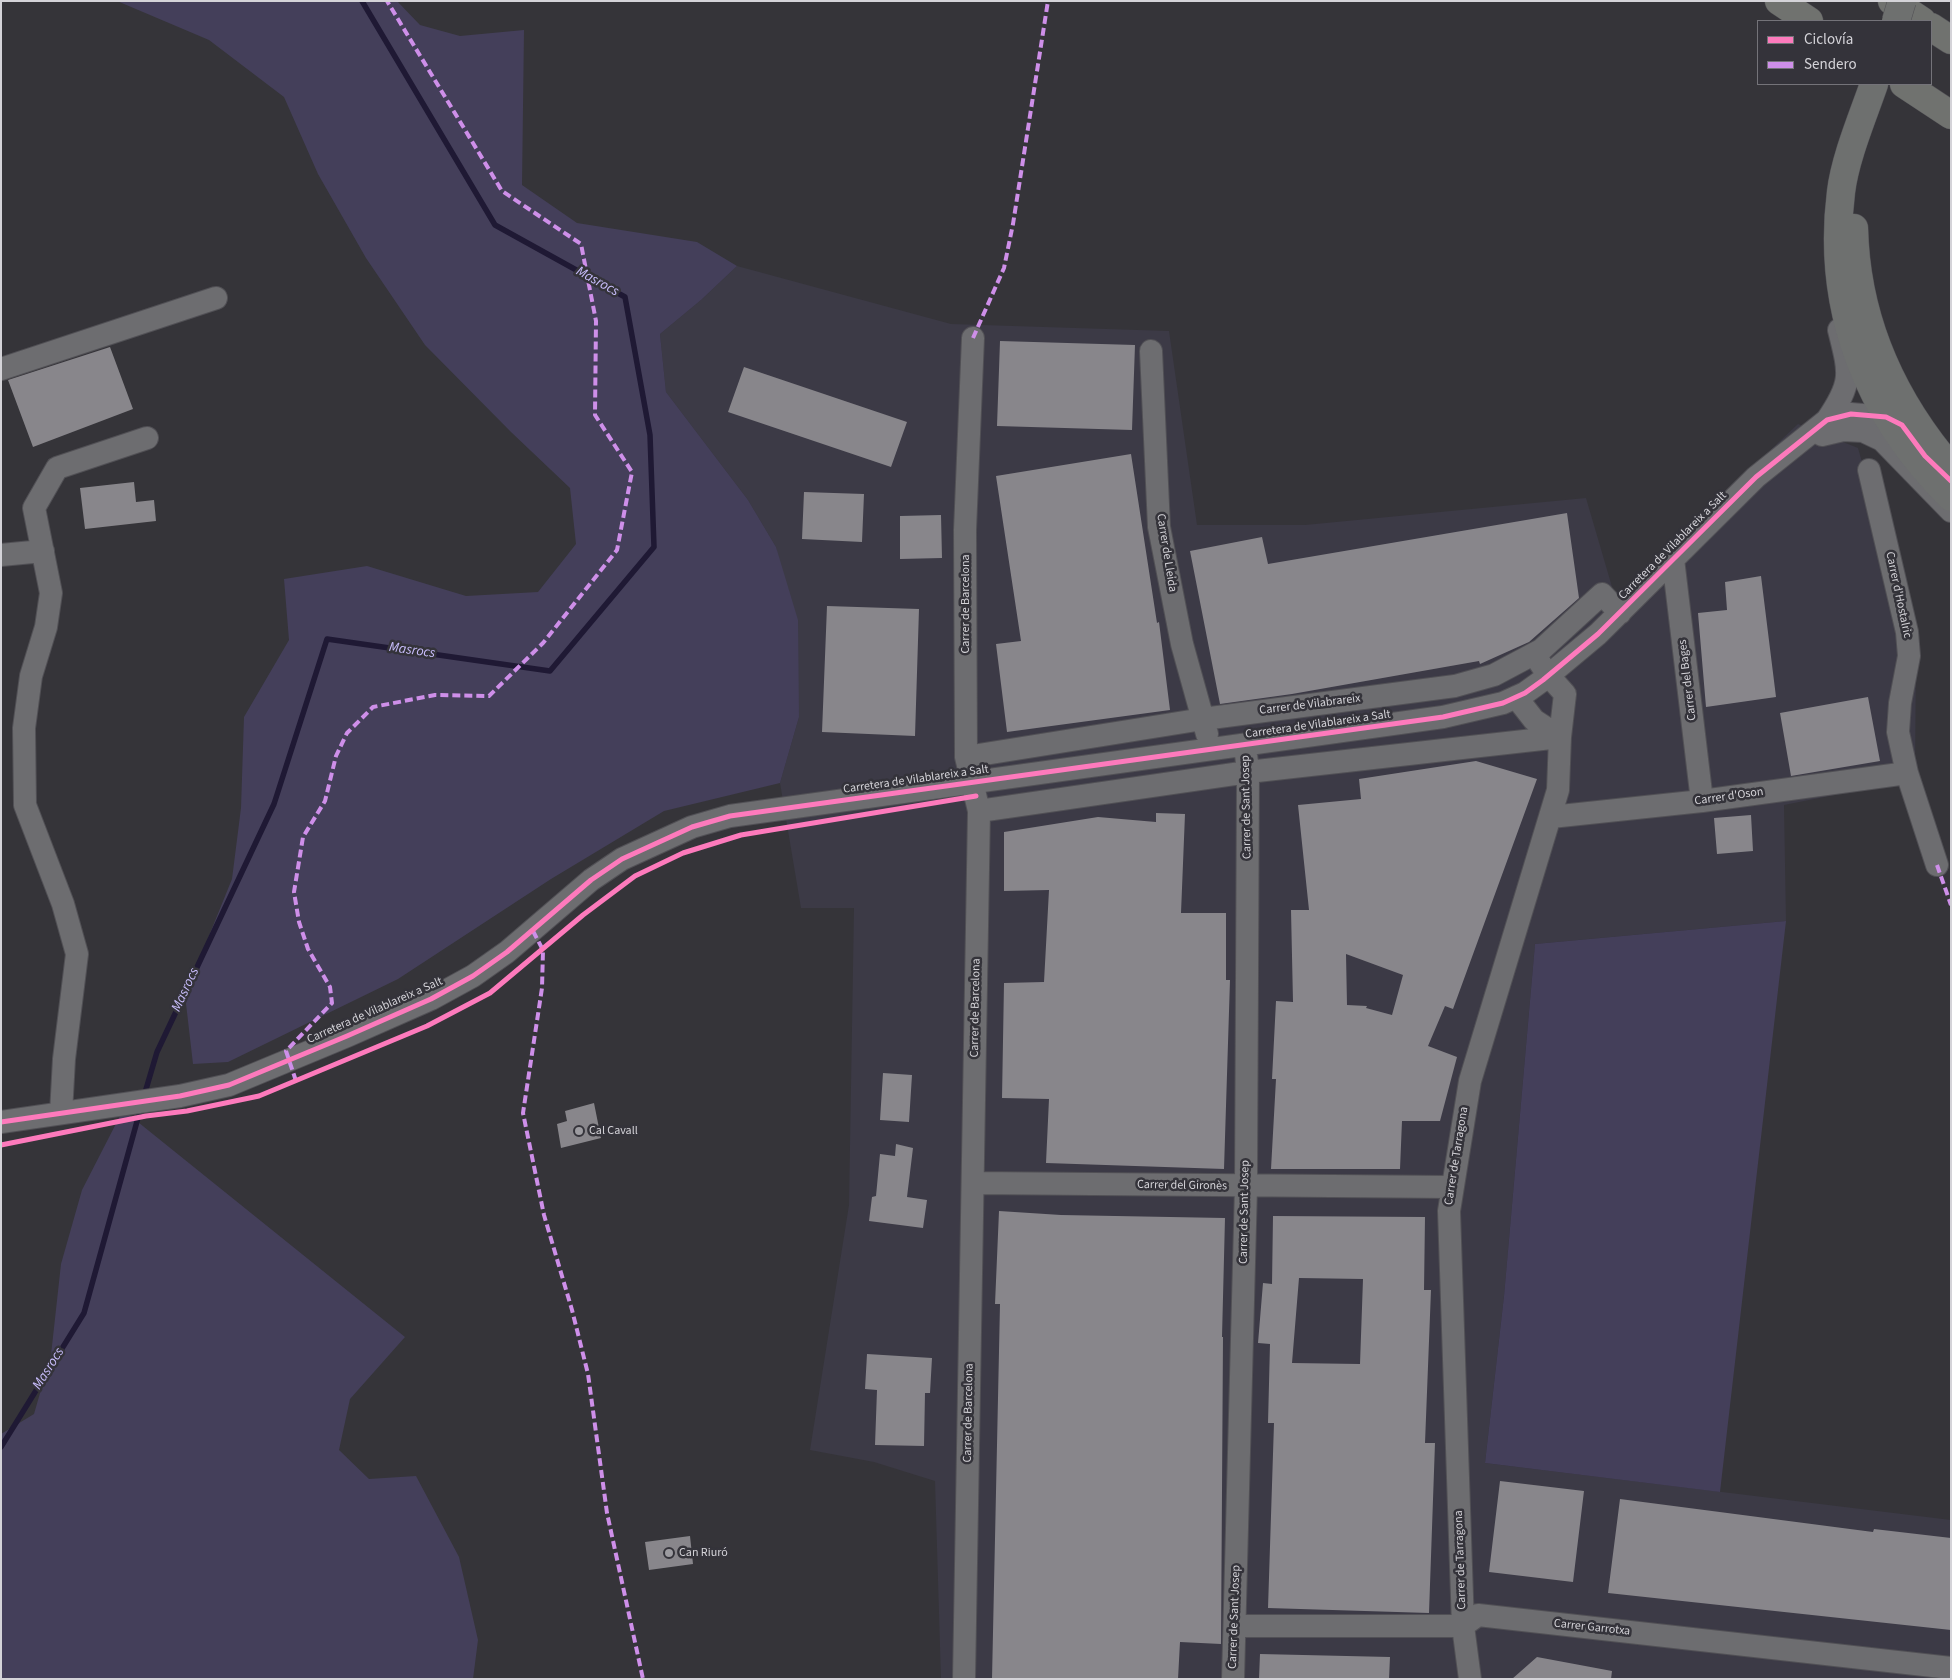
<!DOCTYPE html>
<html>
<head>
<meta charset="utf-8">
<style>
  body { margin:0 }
  #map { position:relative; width:1952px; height:1680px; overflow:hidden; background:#353439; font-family:"Source Sans 3",sans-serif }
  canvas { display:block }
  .frame { position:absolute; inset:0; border:2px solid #d4d3d8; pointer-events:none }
  .legend { position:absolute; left:1757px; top:20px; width:175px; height:65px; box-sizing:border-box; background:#34333a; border:1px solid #747379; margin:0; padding:6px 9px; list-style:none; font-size:15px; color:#d4d3d8 }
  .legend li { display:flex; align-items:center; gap:10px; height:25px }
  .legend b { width:25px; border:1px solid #747379 }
</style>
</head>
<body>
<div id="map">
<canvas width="1952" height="1680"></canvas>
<div class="frame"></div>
<ul class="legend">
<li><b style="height:6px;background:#fd7abc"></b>Ciclovía</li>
<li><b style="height:6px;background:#ce8fe9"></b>Sendero</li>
</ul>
</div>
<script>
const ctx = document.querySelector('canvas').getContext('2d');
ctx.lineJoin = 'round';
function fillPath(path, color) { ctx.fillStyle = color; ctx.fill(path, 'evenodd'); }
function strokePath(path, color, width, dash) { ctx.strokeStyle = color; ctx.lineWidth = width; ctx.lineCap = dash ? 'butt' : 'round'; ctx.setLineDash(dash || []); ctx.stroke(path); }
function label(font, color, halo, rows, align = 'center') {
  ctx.font = font + ' "Source Sans 3",sans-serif'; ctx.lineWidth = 5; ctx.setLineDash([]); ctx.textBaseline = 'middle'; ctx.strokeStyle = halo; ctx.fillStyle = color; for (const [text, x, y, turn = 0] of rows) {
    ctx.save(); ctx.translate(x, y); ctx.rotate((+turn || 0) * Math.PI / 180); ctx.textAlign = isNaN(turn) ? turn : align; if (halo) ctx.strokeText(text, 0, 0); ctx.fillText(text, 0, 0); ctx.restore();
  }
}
fillPath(new Path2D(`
  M737,266L951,324L1169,331L1197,525H1305L1586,498L1615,597L1798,424L1858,448L1916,651L1915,779L1784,805L1786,921L1535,944L1504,1296L1485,1463L1951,1520V1679H941L935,1481L874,1462L810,1450L849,1205L854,908H801L780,783L799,717L776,547L748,500L666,392L660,334L701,300Z`), '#3c3a46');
fillPath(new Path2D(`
  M117,1H397L420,25L460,36L524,30L522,185L577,223L697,242L737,266L701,300L660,334L666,392L748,500L776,547L798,620L799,717L780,783L664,811L551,879L398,979L228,1062L193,1064L185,995L232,879L241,808L244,717L289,640L284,579L367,566L466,596L538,592L576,544L570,488L511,432L425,345L366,258L318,174L284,97L209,40Z
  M1786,921L1720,1492L1485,1463L1504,1296L1535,944Z
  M123,1110L405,1337L350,1399L339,1450L369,1479L416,1476L459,1557L478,1640L473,1679H1V1434L34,1414L51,1355L61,1264L82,1190Z`), '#443f5a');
strokePath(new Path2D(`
  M144,1096L157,1052L274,804L327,639L550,671L654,547L650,435L625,297L495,225L362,1
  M1,1447L84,1313L141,1107`), '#1f1934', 5.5);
fillPath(new Path2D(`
  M1000,341L1135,345L1132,430L997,426Z
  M110,347L133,409L33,447L8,380Z
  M744,367L907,422L891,467L728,412Z
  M1131,454L1157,623L1159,622L1170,710L1007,732L996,644L1021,641L996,476Z
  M134,482L136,502L154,500L156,521L85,529L80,488Z
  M804,492L864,494L862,542L802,539Z
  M1567,513L1579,598L1529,642L1480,664L1479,661L1292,694L1220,704L1190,551L1262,537L1268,564Z
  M941,515L942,558L900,559V516Z
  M1761,576L1776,697L1706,707L1698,613L1727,610L1725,582Z
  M827,606L919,609L915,736L822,732Z
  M1868,697L1880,761L1791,776L1780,713Z
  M1476,761L1537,779L1453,1009L1445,1006L1428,1046L1457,1057L1440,1121H1402L1400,1169H1271L1276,1079H1272L1276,1001L1293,1002L1291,910H1309L1298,805L1361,799L1359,779ZM1346,954L1403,975L1392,1015L1366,1008L1367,1006L1347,1005Z
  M1156,813L1185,814L1181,913H1226V980H1230L1224,1169L1046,1163L1049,1099L1002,1098L1004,983L1044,982L1049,890L1004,891V832L1098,817L1156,822Z
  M1751,815L1753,851L1717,854L1714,818Z
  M883,1073L912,1075L909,1122L880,1120Z
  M594,1103L601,1138L561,1148L557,1124L567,1121L565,1111Z
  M896,1144L913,1148L907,1197L927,1200L923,1228L869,1221L872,1197L876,1196L880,1154L895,1156Z
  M999,1211L1061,1215L1225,1218L1222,1337H1223L1221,1644L1180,1642L1178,1679H992L1000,1304H995Z
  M1273,1216L1425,1217L1424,1290H1431L1425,1443H1435L1429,1613L1268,1608L1274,1423H1268L1270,1344L1258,1343L1263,1283L1272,1284ZM1299,1278L1363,1279L1360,1364L1292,1363Z
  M867,1354L932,1358L930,1393H925L924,1446L875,1445L877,1390L865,1389Z
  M1500,1481L1584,1491L1573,1582L1489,1572Z
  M1620,1499L1873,1532L1874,1529L1951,1538V1630L1608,1593Z
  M690,1536L693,1564L649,1570L645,1542Z
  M1260,1654L1390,1657L1389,1679H1259Z
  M1537,1657L1612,1671L1611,1679H1512Z`), '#88868b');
const minor = new Path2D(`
  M1151,351L1159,527L1182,644L1207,734
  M1,369L216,298
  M1827,420C1853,382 1850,374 1839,330
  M1822,435L1843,430L1863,431L1882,440L1951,511
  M1869,470L1907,632L1909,656L1900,703L1898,732L1907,773L1937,865
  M1,555L43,551
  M1673,559L1702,801
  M1516,697L1534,720L1560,737
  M966,757L1203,719L1455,686L1494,675L1541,650L1602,594L1620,613
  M979,811L1248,772L1560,737
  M1551,817L1702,801L1907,773
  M61,1113L64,1059L77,954L63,904L25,805L24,728L31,676L46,627L51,593L34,508L57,468L147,438
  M1,1122L180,1096L229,1085L347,1036L431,999L473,976L507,952L591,880L622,859L692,827L730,816L1443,717L1503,703L1525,693L1543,680L1598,634L1756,477L1827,420L1851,414L1886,417L1901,424
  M973,1183L1451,1187
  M1235,1626H1463L1478,1615L1951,1668
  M964,1679L979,811L966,757L965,530L973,338
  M1233,1679L1246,1187L1248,772L1245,745
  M1470,1679L1463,1626L1449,1211L1470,1081L1558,790L1560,737L1565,694L1548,675L1534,654`);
const major = new Path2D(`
  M1874,84C1863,116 1845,158 1841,192C1826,310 1868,415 1951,497
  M1854,228C1856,319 1892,399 1951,468`);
const highway = new Path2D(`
  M1779,1L1809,21
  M1892,1L1922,21
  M1931,27L1951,40
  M1904,84L1951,115`);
strokePath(minor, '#515055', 24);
strokePath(major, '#515055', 29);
strokePath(highway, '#515055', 29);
strokePath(minor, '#6d6d70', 22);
strokePath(major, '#6e706f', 28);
strokePath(highway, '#70726f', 28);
const majorBridge = new Path2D(`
  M1896,21L1902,1`);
strokePath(majorBridge, '#515055', 29, []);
strokePath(majorBridge, '#6e706f', 28);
strokePath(new Path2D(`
  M973,338L1004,268L1013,224L1048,1
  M1937,865L1951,905
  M533,931L543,950L542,988L523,1113L544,1215L572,1310L588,1374L607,1513L643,1679
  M296,1081L286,1051L332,1003L330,987L308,949L299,922L294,892L303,837L325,801L336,756L347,733L373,707L435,695L489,696L543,643L617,550L632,472L595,415L596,321L581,244L502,191L387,1`), '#ce8fe9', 4, [8, 4]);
strokePath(new Path2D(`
  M1,1122L180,1096L229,1085L347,1036L431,999L473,976L507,952L591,880L622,859L692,827L730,816L1443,717L1503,703L1525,693L1543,680L1598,634L1756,477L1827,420L1851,414L1886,417L1902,425L1925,456L1951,481
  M1,1145L146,1116L187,1111L259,1096L427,1026L490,993L583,915L635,876L683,853L741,835L976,796`), '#fd7abc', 5);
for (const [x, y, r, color] of [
  [579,1131,5,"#9c9ba0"],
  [669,1553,5,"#9c9ba0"]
]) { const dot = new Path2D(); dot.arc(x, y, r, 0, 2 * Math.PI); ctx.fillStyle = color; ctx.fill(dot); strokePath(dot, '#34333a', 2); }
label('12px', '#d4d3d8', '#34333a', [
  ["Carretera de Vilablareix a Salt",1673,546,-45],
  ["Carrer de Lleida",1166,553,81],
  ["Carrer d'Hostalric",1898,595,78],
  ["Carrer de Barcelona",966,604,-90],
  ["Carrer del Bages",1688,680,-97],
  ["Carrer de Vilabrareix",1310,705,-7],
  ["Carretera de Vilablareix a Salt",1318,725,-8],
  ["Carretera de Vilablareix a Salt",916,780,-8],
  ["Carrer d'Oson",1729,797,-8],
  ["Carrer de Sant Josep",1247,807,-91],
  ["Carrer de Barcelona",976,1008,-89],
  ["Carretera de Vilablareix a Salt",375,1011,-24],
  ["Carrer de Tarragona",1457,1156,-81],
  ["Carrer del Gironès",1182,1186,1],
  ["Carrer de Sant Josep",1245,1212,-89],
  ["Carrer de Barcelona",969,1413,-89],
  ["Carrer de Tarragona",1461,1560,-92],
  ["Carrer de Sant Josep",1235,1617,-88],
  ["Carrer Garrotxa",1592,1628,6]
]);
label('12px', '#d4d3d8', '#34333a', [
  ["Cal Cavall",589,1131],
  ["Can Riuró",679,1553]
], 'left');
label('italic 14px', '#c8bdfb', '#34333a', [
  ["Masrocs",597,282,29],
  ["Masrocs",412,651,8],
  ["Masrocs",186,990,-65],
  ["Masrocs",49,1369,-58]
]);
</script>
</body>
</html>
